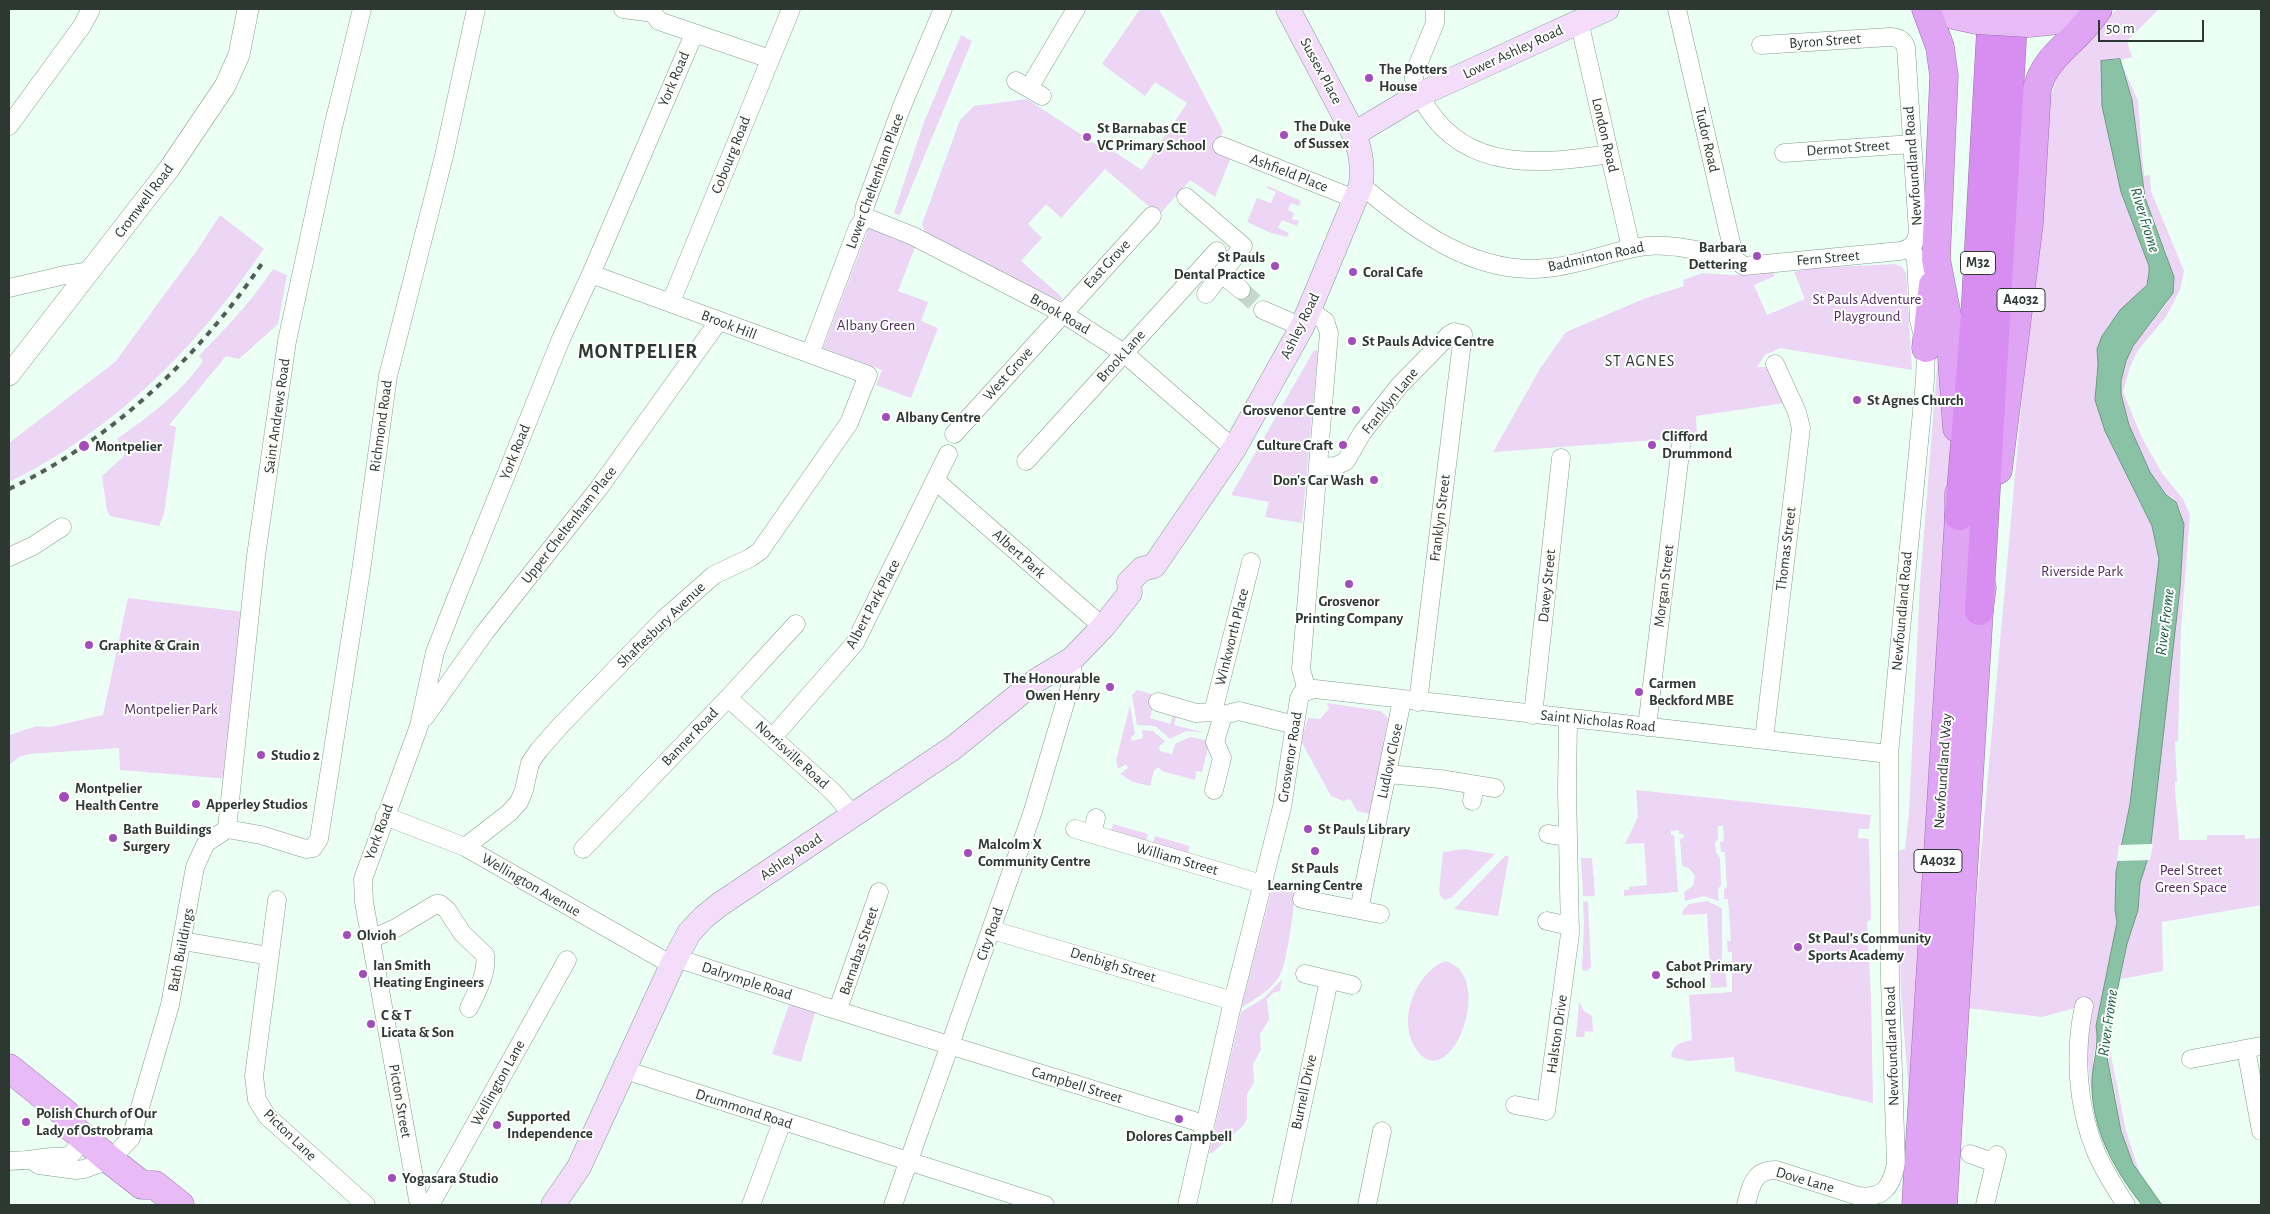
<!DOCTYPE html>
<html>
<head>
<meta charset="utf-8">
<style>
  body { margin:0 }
  #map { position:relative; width:2270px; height:1214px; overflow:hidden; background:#ecfff4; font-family:"Alegreya Sans",sans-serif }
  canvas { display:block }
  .frame { position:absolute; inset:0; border:10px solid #2c3831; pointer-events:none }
  .scale { position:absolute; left:2098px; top:20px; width:106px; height:22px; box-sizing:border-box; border:2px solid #2c3831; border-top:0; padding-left:6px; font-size:15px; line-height:18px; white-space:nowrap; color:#2c3831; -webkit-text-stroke:4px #fff; paint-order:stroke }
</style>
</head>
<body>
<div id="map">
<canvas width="2270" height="1214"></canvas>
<div class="frame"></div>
<div class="scale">50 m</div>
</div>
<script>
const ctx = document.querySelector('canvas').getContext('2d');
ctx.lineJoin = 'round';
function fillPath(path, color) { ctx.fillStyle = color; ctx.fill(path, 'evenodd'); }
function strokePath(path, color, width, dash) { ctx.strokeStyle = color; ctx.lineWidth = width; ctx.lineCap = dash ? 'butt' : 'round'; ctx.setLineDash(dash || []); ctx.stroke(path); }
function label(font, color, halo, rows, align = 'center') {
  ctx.font = font + ' "Alegreya Sans",sans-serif'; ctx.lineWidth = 4; ctx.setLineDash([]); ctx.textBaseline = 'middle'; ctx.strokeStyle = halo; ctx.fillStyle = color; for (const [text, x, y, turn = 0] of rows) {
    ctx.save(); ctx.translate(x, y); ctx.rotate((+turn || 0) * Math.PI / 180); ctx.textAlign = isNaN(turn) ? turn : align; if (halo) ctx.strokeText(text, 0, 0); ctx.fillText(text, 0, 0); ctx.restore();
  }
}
fillPath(new Path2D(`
  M1140,9H1159L1223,131L1216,149L1232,155L1215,197L1190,180L1159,215L1105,169L1061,218L1046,204L1028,224L1042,238L1021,261L1063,298L1059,301L926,235L922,224L960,120L974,106L1027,99L1097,145H1104L1142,170L1187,103L1155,82L1145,96L1102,64Z
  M2117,9H2159L2127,41L2132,57L2120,60L2138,101L2144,176L2150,175L2151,191L2184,271L2180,290L2166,317L2138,350L2130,367L2123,392L2142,438L2162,473L2183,499L2190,515L2181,629L2178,741L2175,742L2177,782H2175C2175,802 2179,820 2179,840H2207V835H2245V839L2261,838V905L2162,922L2163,971L2121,979L2129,935L2138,910L2140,883L2150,852L2180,588L2184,524L2180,510L2173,498L2166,495L2150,472L2129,425L2121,394V381L2126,361L2133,346L2167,303L2174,288L2173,274L2168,265L2167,255L2145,198L2132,100L2120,59L2114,60L2102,106L2121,192L2149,266L2147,285L2109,324L2102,336L2097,349L2098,365L2095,400L2105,431L2152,526L2159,559L2130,804L2121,843L2115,910L2117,922L2096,1026C2099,1039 2094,1049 2093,1062C2093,1079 2093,1096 2095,1114C2088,1077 2084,1039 2093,1003L2042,1017L1967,1008L2032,287L2043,120L2061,66L2075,49Z
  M961,35L972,41L900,215L894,213L924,122Z
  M1268,186L1301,201L1299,206L1291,203L1288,210L1294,213L1292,219L1299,221L1297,226L1282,220L1278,228L1289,233L1287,237L1271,233L1247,222L1257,198L1271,203L1276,192L1267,188Z
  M220,215L264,249C250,268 236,289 221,307C164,379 91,442 9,482V443L115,362L198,249Z
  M869,227L916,245L898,291L928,302L921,321L938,328L911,398L876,385L882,370L823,348Z
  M1895,264L1902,267L1906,273L1912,370L1780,348L1765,355L1757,367H1766L1772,373L1785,403L1696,416L1697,437L1493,452L1541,367L1566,332L1646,298L1684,286L1683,280L1702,273L1735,275L1772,271L1775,276L1754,285L1767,315L1805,299L1794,272L1814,268Z
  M273,269L287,275L278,324L239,359L226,356L169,425L176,427L164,514L159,526L110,516L107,511L102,476L123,457L125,451L117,439C148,417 182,392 203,361L199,356C226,328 252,301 273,269Z
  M1939,343L1952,394L1950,551L1911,1205H1899L1904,1201L1911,1123L1901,993L1898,851L1905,849L1909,812L1920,583Z
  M1314,350L1318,351L1302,523L1265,517L1269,502L1231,495Z
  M128,598L245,612L229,779L120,770L119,748L29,754L19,757L9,765V735L37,726L50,727L103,715Z
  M1137,690L1156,695L1150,718L1170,724L1174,712L1177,713L1174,725L1203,732L1186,731L1170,739L1155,726L1137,725L1132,695Z
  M1327,703L1381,711L1388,718L1370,814L1357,811L1350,799L1343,801L1331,796L1301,741L1308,718L1320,719L1329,709Z
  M1130,705L1135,734L1131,737L1132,741L1143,738L1142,730L1153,731L1165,741L1159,747L1160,751L1172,754L1175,744L1190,737L1210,741L1202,772L1196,771L1195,780L1162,771L1158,767L1154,771L1150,786L1133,782L1120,774L1128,768L1126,764L1118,769L1116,761Z
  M1636,790L1871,815L1869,829H1859L1858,838L1869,839L1871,919L1867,922L1871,997L1873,1103L1735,1071L1734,1057L1689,1061L1671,1057C1673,1044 1681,1042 1692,1040L1689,995L1732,992V952H1728L1727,941H1731L1728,899H1724V889L1727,888L1725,852H1721L1720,842L1724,841L1723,826H1718V839L1715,843L1716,853L1720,858L1721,885L1718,889L1719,901L1704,896L1685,901L1684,892L1693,886L1695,876L1689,868L1682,866L1680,839L1684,838L1683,834H1679V830L1671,831V835H1674L1678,892L1624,896V890H1629V887L1647,885L1644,843L1625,844L1638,817Z
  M1113,824L1148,834L1146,841L1111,831Z
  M1155,836L1190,846L1188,853L1153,843Z
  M1464,849L1495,854L1451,898L1445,900L1441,897L1439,891L1443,852Z
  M1505,856H1509L1498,916L1454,909Z
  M1581,858H1592L1595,896H1583Z
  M1273,885L1294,890C1296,902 1286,965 1280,975C1272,990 1255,999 1241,1008Z
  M1583,901L1588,902L1591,967L1587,971L1582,970L1584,924Z
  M1707,901L1722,908V962L1725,966L1727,987L1711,988L1707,914L1682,915L1683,910L1689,904Z
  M1445,961C1499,974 1448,1104 1414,1046C1398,1017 1416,973 1445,961Z
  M1282,979L1280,991L1273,993L1267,999L1269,1020L1260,1034L1261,1050L1253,1064L1254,1082L1247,1094V1118L1244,1125L1212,1153H1209L1241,1012L1264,998Z
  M791,999L817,1006L801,1062L772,1054Z
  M1579,1002L1584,1011L1592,1016L1593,1032L1585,1031L1584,1037H1576Z
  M2109,1045L2126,1131L2140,1174C2122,1149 2119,1116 2114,1086C2111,1070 2107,1063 2109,1045Z`), '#edd5f6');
const water = new Path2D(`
  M2120,59L2132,100L2145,198L2174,277L2173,293L2133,346L2126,361L2121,381V394L2129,425L2150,472L2166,495L2176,502L2184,524L2180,588L2150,852L2140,883L2138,910L2127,944L2113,1011L2107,1057L2121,1131L2133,1164L2162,1205H2142C2115,1171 2093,1132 2092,1087C2091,1066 2100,1046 2096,1026L2117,922L2115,910L2116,872L2130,804L2159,559L2152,526L2105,431L2095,400L2098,365L2097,349L2102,336L2120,310L2147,285L2149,272V266L2121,192L2102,106L2101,61Z`);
fillPath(water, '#8ac2a5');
strokePath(water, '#6e9982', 1);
fillPath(new Path2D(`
  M2153,844L2150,860L2117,861L2119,845Z`), '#ecfff4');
strokePath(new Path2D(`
  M1241,290L1263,310`), '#c6d7cd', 18, [18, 9]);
const minor = new Path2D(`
  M623,9L653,13L659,21L770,59
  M1435,9V23L1414,74C1413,88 1421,98 1428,109C1469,173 1544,164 1609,154
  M1677,9L1735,260L1744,266L1900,251C1910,249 1916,244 1918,233L1906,47C1903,40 1897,37 1890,37L1761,45
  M1579,21L1631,248
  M1016,81L1042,96
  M1029,88L1076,9
  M9,126L82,26L91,9
  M1222,146L1355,199
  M1784,153L1912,144
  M1361,185C1413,229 1475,276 1547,268C1581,265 1613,250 1647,246C1671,243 1709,253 1734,257
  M1186,197L1243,246L1206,294
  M863,220L868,218L913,236L1062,313L1124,353L1234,449
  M1222,274L1241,290
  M9,288L65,275L91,271
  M671,302L791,9
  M1263,310L1302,327
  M810,354L858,227L863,220L865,206L902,106L943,9
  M954,434L1152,216
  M1026,461L1217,251
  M1318,467L1336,466L1346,461L1362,433L1399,386L1449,335L1454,332L1463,334L1418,702
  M936,481L1103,627
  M9,557L33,546L62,527
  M1307,691L1301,669L1329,333L1325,321L1310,311
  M728,698L833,792L853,815
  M1158,702L1196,713L1213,712L1223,715L1239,711L1295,725
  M1213,712L1251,562
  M1533,715L1561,458
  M425,717L485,632L599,488L718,322
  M1647,727L1681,445
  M773,737L855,643L948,454
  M1764,739L1801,428L1797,412L1775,364
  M1388,774L1440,779L1495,788
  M1214,790L1222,758L1215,742L1223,715
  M1472,801L1475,785
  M385,816L465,847L672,965
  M227,829L256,556L287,341L333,127L362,9
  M1075,829L1262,884
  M1092,834L1096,818
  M1548,834L1568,837
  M465,847L509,813L519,802L524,790L530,763L539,750L560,726L664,619L714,575L750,558L760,551L849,423L868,375L591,274
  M583,849L728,698L796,624
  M1302,899L1380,914
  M277,900L254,1076L257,1100L267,1116L366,1205
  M1359,910L1402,700
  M1547,921L1570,926
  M992,930L1233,1001
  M371,939L396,928L436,904H440L447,910L462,933L485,955C488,973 476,993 469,1008
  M183,941L269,956
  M676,958L818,1004
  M1305,974L1352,985
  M823,1006L1204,1124
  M2084,1006C2074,1052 2077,1107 2096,1152C2104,1171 2115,1188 2126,1205
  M838,1009L879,892
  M2246,1049L2261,1131
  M2191,1059L2261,1046
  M625,1070L1045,1205
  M1515,1105L1546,1111L1570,934L1567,791L1568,719
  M1970,1154L1995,1163
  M9,1161C20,1161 30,1160 41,1158C65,1154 71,1164 82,1137
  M33,1161L39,1165L76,1170L84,1169L110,1160L131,1138L170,1005L195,867L206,843L227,829L261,835L306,849L313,848L319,839L361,571L388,376L444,156L476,9
  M419,1205L364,902L363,879L419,726L435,652L455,601L561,339L591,274L694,34
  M430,1205L567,960
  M751,1205L782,1122
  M893,1205L1032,814L1072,680V659
  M1187,1205L1233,1001L1282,807L1299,699L1302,693L1315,689L1889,754
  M1281,1205L1329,980
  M1367,1205L1382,1131
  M1746,1205C1751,1186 1753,1170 1776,1170L1858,1196C1883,1199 1891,1188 1896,1164L1890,980L1889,754L1925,380L1926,348L1919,320L1916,260L1911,246
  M1985,1205L1997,1155`);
const tertiary = new Path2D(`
  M9,375L169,169L225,86L239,55L248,9`);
const secondary = new Path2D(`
  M1354,134L1419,95L1607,9
  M553,1205L579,1167L672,965L689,933L704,917L719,905L953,748L1037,680L1072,659L1103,627L1130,593L1129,582L1142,569L1154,566L1234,449L1302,327L1361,185C1363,166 1361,152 1354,134L1288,9`);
const primary = new Path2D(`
  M1943,9L1954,15L1977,20
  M2029,23L2058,20L2088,9
  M9,1068L66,1114L71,1127L110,1160L142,1185H155L180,1205`);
const trunk = new Path2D(`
  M1926,9L1940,47L1944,76L1936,259L1950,331L1957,428
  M1926,348L1933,285
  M1998,470L2029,223L2037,89C2044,61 2063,50 2081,30C2087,24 2093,16 2098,9
  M1916,1205L1959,516V493
  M1943,1205L1979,611L1982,587`);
const motorway = new Path2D(`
  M1959,516L1975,315L1992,9
  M1979,611L2014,9`);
strokePath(minor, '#819e8e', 19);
strokePath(tertiary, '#819e8e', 22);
strokePath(secondary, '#819e8e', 25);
strokePath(primary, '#9c70ae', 29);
strokePath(trunk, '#9c70ae', 29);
strokePath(motorway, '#9c70ae', 29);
strokePath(minor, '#fff', 18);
strokePath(tertiary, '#fff', 21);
strokePath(secondary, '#f3ddfb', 24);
strokePath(primary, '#e8bbf7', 28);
strokePath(trunk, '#e0a4f4', 28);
strokePath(motorway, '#d88ef1', 28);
strokePath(new Path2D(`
  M9,489C112,440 199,357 263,262`), '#515e56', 4, [6, 6]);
const primaryBridge = new Path2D(`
  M1977,20L2029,23`);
strokePath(primaryBridge, '#9c70ae', 29, []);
strokePath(primaryBridge, '#e8bbf7', 28);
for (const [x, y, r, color] of [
  [1369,78,5,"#a14dbc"],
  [1284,135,5,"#a14dbc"],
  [1087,137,5,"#a14dbc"],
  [1757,256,5,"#a14dbc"],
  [1275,266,5,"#a14dbc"],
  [1353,272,5,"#a14dbc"],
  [1352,341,5,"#a14dbc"],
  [1857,400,5,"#a14dbc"],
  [1356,410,5,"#a14dbc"],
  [886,417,5,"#a14dbc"],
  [1343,445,5,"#a14dbc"],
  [1652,445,5,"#a14dbc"],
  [84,446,6,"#a14dbc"],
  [1374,480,5,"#a14dbc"],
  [1349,584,5,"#a14dbc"],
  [89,645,5,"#a14dbc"],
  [1110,687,5,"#a14dbc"],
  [1639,692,5,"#a14dbc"],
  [261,755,5,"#a14dbc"],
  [64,797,6,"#a14dbc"],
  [196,804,5,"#a14dbc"],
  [1308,829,5,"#a14dbc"],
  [113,838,5,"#a14dbc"],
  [1315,851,5,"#a14dbc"],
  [968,853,5,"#a14dbc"],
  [347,935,5,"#a14dbc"],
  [1798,947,5,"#a14dbc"],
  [363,974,5,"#a14dbc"],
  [1656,975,5,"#a14dbc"],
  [371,1024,5,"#a14dbc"],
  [1179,1119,5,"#a14dbc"],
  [26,1122,5,"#a14dbc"],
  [497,1125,5,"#a14dbc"],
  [392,1178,5,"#a14dbc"]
]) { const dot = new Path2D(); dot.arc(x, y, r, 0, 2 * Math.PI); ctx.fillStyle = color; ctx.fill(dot); strokePath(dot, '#fff', 2); }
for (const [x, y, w] of [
  [1978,263,35],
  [2021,300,48],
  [1938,861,48]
]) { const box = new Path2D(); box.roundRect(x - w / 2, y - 11.5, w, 23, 4); ctx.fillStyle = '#fff'; ctx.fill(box); strokePath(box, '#2c3831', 1); }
label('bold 14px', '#2c3831', null, [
  ["M32",1978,263],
  ["A4032",2021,300],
  ["A4032",1938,861]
]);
label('15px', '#2c3831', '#fff', [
  ["Byron Street",1825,41,-4],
  ["Lower Ashley Road",1513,52,-25],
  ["Sussex Place",1321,71,62],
  ["York Road",674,79,-67],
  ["London Road",1605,135,77],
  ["Tudor Road",1707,140,77],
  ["Dermot Street",1848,148,-4],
  ["Cobourg Road",731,155,-68],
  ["Newfoundland Road",1913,166,-94],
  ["Ashfield Place",1289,173,21],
  ["Lower Cheltenham Place",875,181,-70],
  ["Cromwell Road",144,201,-53],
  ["Badminton Road",1596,257,-12],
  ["Fern Street",1828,258,-5],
  ["East Grove",1107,264,-47],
  ["Brook Road",1060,314,30],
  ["Brook Hill",729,325,21],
  ["Ashley Road",1300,326,-64],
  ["Brook Lane",1121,356,-48],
  ["West Grove",1008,374,-48],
  ["Franklyn Lane",1390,401,-51],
  ["Saint Andrews Road",277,416,-82],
  ["Richmond Road",381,426,-82],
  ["York Road",515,452,-68],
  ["Franklyn Street",1440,518,-83],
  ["Upper Cheltenham Place",569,525,-52],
  ["Thomas Street",1786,549,-83],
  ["Albert Park",1019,554,42],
  ["Davey Street",1547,586,-84],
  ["Morgan Street",1664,586,-83],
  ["Albert Park Place",873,604,-62],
  ["Newfoundland Road",1902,611,-85],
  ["Shaftesbury Avenue",661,625,-44],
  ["Winkworth Place",1232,637,-76],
  ["Saint Nicholas Road",1598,721,6],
  ["Banner Road",690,737,-46],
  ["Norrisville Road",792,755,42],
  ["Grosvenor Road",1290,757,-81],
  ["Ludlow Close",1390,761,-78],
  ["Newfoundland Way",1943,771,-86],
  ["York Road",379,832,-70],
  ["Ashley Road",791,857,-34],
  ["William Street",1177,859,16],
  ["Wellington Avenue",531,885,30],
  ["City Road",990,934,-71],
  ["Bath Buildings",181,950,-79],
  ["Barnabas Street",859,951,-71],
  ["Denbigh Street",1113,965,17],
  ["Dalrymple Road",747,981,18],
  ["Halston Drive",1557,1034,-82],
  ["Newfoundland Road",1892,1046,-92],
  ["Wellington Lane",498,1083,-61],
  ["Campbell Street",1077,1085,17],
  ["Burnell Drive",1304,1092,-78],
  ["Picton Street",400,1101,80],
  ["Drummond Road",744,1109,18],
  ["Picton Lane",290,1135,44],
  ["Dove Lane",1805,1180,16]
]);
label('bold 15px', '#2c3831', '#fff', [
  ["The Potters",1379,69],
  ["House",1379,86],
  ["The Duke",1294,126],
  ["of Sussex",1294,143],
  ["St Barnabas CE",1097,128],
  ["VC Primary School",1097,145],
  ["Barbara",1747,247,"right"],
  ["Dettering",1747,264,"right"],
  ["St Pauls",1265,257,"right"],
  ["Dental Practice",1265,274,"right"],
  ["Coral Cafe",1363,272],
  ["St Pauls Advice Centre",1362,341],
  ["St Agnes Church",1867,400],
  ["Grosvenor Centre",1346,410,"right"],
  ["Albany Centre",896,417],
  ["Clifford",1662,436],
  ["Drummond",1662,453],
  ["Culture Craft",1333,445,"right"],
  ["Montpelier",95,446],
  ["Don's Car Wash",1364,480,"right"],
  ["Grosvenor",1349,601,"center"],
  ["Printing Company",1349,618,"center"],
  ["Graphite & Grain",99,645],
  ["The Honourable",1100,678,"right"],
  ["Owen Henry",1100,695,"right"],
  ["Carmen",1649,683],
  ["Beckford MBE",1649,700],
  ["Studio 2",271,755],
  ["Montpelier",75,788],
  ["Health Centre",75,805],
  ["Apperley Studios",206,804],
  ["Bath Buildings",123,829],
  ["Surgery",123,846],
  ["St Pauls Library",1318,829],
  ["Malcolm X",978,844],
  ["Community Centre",978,861],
  ["St Pauls",1315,868,"center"],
  ["Learning Centre",1315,885,"center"],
  ["Olvioh",357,935],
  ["St Paul's Community",1808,938],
  ["Sports Academy",1808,955],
  ["Ian Smith",373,965],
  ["Heating Engineers",373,982],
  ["Cabot Primary",1666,966],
  ["School",1666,983],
  ["C & T",381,1015],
  ["Licata & Son",381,1032],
  ["Polish Church of Our",36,1113],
  ["Lady of Ostrobrama",36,1130],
  ["Supported",507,1116],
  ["Independence",507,1133],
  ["Dolores Campbell",1179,1136,"center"],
  ["Yogasara Studio",402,1178]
], 'left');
label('15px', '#532960', '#fff', [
  ["St Pauls Adventure",1867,299],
  ["Playground",1867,316],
  ["Albany Green",876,325],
  ["Riverside Park",2082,571],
  ["Montpelier Park",171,709],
  ["Peel Street",2191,870],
  ["Green Space",2191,887]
]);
label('italic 16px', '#1e6044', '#fff', [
  ["River Frome",2145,220,73],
  ["River Frome",2165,622,-83],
  ["River Frome",2108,1023,-82]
]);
ctx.letterSpacing = '1px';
label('16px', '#2c3831', '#fff', [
  ["ST AGNES",1640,361]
]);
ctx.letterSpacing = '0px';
ctx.letterSpacing = '1px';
label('bold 20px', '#2c3831', '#fff', [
  ["MONTPELIER",638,352]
]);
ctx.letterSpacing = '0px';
</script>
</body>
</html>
